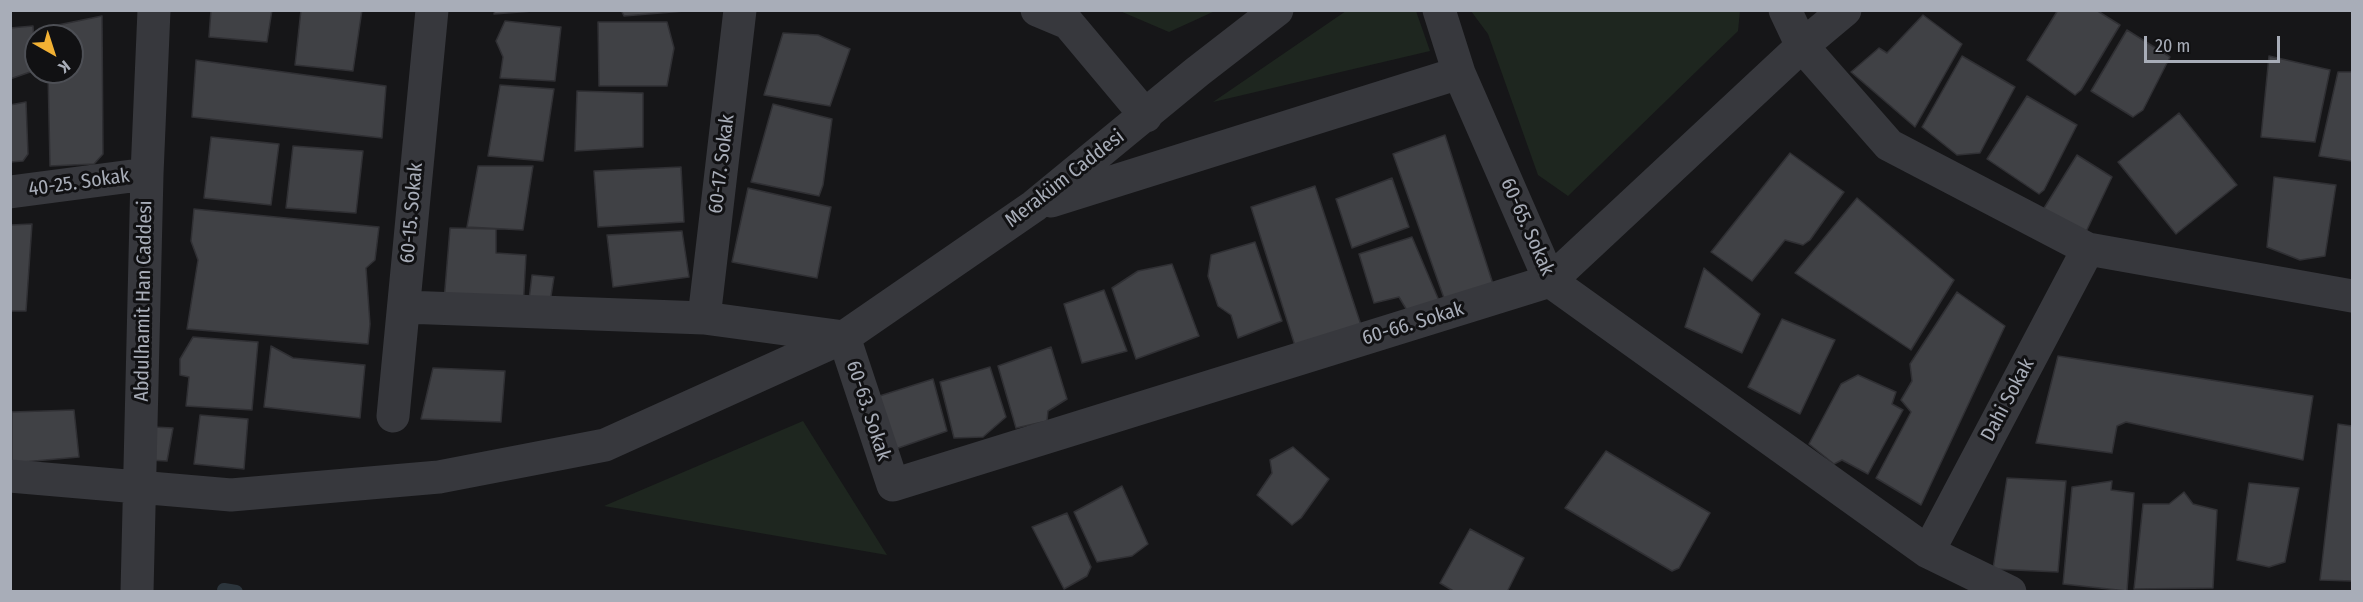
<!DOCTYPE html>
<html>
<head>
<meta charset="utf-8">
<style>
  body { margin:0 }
  #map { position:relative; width:2363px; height:602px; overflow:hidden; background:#161618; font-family:"Fira Sans Condensed",sans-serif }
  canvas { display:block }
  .frame { position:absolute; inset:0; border:12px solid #a8adb8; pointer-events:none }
  .north { position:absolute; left:24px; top:24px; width:60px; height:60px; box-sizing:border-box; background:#111113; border:2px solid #4d4f55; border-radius:50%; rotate:141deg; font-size:16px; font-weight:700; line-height:24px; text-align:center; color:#a8adb8 }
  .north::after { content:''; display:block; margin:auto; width:21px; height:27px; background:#f2b134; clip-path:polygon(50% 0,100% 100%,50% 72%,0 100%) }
  .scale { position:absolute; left:2144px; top:36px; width:136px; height:27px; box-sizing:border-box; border:3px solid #a8adb8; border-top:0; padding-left:8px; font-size:18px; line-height:21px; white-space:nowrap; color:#a8adb8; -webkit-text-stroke:4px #111113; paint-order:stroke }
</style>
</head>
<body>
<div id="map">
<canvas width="2363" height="602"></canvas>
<div class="frame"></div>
<div class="north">K</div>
<div class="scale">20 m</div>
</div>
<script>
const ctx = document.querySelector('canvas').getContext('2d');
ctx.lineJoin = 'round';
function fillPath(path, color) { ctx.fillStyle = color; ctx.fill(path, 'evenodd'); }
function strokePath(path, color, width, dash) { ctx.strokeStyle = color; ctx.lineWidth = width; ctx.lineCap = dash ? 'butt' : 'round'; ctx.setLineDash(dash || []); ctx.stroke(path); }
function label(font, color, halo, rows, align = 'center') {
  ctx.font = font + ' "Fira Sans Condensed",sans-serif'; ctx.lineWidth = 6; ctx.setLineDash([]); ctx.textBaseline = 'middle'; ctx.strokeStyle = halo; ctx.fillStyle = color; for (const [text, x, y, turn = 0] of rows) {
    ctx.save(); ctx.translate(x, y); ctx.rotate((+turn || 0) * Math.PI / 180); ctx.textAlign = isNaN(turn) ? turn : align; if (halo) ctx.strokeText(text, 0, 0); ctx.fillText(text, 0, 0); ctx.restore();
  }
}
fillPath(new Path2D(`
  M1120,11H1215L1169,32Z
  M1346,11H1416L1430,51L1213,102Z
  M1471,11H1740L1738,31L1568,196L1538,175L1488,34Z
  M803,421L887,555L604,506Z`), '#1e261f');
strokePath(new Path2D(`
  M224,590L236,592`), '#2c353c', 14);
const building = new Path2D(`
  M211,10H272L267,42L209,37Z
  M301,10H362L353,71L295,65Z
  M495,10H546L494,14Z
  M621,10H697L624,16Z
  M2058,10H2096L2120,25L2081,90L2075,95L2027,60Z
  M1923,15L1962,44L1915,127L1851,72L1879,48L1887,53Z
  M102,16L103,154L94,164L50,166L48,72H72V36H48V27Z
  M505,21L561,27L555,81L500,78L503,57L496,41Z
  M598,22H667L674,48L667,86H599Z
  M33,26L36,70L10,79V28Z
  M2127,30L2170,57L2143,110L2133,117L2091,91Z
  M783,33L818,35L850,49L830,106L764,95Z
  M1962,56L2015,87L1980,153L1957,155L1922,127Z
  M2269,56L2330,70L2315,142L2261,137Z
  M196,60L386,86L382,138L192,117Z
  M2338,72H2352V161L2319,156Z
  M500,85L554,89L543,161L488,156Z
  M577,91L643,93V147L575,151Z
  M2027,96L2077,125L2044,190L2039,194L1987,159Z
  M26,102L28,154L23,161L10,162V105Z
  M773,104L832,119L823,185L819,196L751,182Z
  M2179,113L2237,185L2176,234L2118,162Z
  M1445,135L1493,284L1445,301L1393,154Z
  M211,137L279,144L271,205L204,198Z
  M293,146L363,151L356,213L286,208Z
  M1790,153L1844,192L1810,240L1803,245L1785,240L1752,281L1711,252Z
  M2077,155L2112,177L2085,234L2041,213Z
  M478,166H533L523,230L467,227Z
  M681,167L684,222L598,227L594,171Z
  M2274,177L2336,185L2325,256L2300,260L2267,247Z
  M1392,178L1409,227L1352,248L1336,199Z
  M1315,186L1363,331L1297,352L1251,207Z
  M748,188L831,207L817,278L732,262Z
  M1857,198L1954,280L1911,350L1795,273Z
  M194,209L379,227L375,260L366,268L370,324L368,344L187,329L198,260L191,241Z
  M32,224L26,311H10V225Z
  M450,228L496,229V253L526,255L523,309L444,301Z
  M682,231L689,277L613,287L607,235Z
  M1412,237L1440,303L1408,312L1399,297L1374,303L1359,254Z
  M1255,242L1282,321L1238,338L1231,315L1218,306L1208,276L1211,255Z
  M1172,264L1199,336L1136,359L1112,288L1138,271Z
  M1704,268L1760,314L1742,353L1685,327Z
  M532,275L554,277L549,309L528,308Z
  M1104,290L1127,351L1082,363L1064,304Z
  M1957,292L2005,326L1921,505L1876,478L1911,412L1901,400L1912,381L1910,364Z
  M1782,319L1835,340L1800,414L1748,387Z
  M193,337L258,342L252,410L186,406L189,377L180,375V359Z
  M271,346L293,358L365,365L360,418L264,407Z
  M1051,347L1067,399L1048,411L1047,421L1016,428L998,366Z
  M2058,356L2313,396L2303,460L2126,422L2117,426L2112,453L2036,443Z
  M990,367L1006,417L983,437L954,438L940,382Z
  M433,368L505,371L501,422L421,419Z
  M1858,375L1896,392L1892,404L1903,410L1868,474L1842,460L1834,464L1809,444L1841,384Z
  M933,379L947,431L884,453L870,399Z
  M74,410L79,457L12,463V412Z
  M200,415L248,419L244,469L194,464Z
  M2338,424L2352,426V581L2320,580Z
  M154,427L173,428L167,461L148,460Z
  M1293,447L1329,479L1301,518L1292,525L1257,495L1272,473L1270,460Z
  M1606,451L1710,513L1679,568L1672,571L1565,508Z
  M2007,478L2066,481L2058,572L1993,569Z
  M2112,481L2111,490L2134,493L2127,591L2063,584L2072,487Z
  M2249,483L2299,488L2285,562L2269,567L2237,560Z
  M1122,486L1148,544L1132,556L1097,562L1074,512Z
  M2184,492L2193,504L2217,510L2213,588L2134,589L2143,504H2169Z
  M1067,513L1091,567L1087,576L1064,589L1032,527Z
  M1470,529L1524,558L1507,592H1455L1440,583Z`);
fillPath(building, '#404145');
strokePath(building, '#303034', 1.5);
strokePath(new Path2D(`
  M1037,10L1068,23L1146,116
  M1439,10L1459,73
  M1785,10L1802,46L1889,145L2088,249L2352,296
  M10,192L147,174
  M1051,201L1459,73L1550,281L1928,552L2010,592
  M404,307L704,318L844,337
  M704,318L740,10
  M844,337L893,485L1550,281L1802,46L1845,10
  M393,416L432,10
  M10,476L231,495L439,477L605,445L844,337L1034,206L1197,72L1277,10
  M1928,552L2088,249
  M137,592L147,174L154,10`), '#37383d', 33);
label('20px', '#a8adb8', '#111113', [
  ["60-17. Sokak",722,164,-83],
  ["Meraküm Caddesi",1065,179,-38],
  ["40-25. Sokak",79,183,-8],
  ["60-15. Sokak",412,213,-85],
  ["60-65. Sokak",1527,227,66],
  ["Abdulhamit Han Caddesi",144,301,-89],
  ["60-66. Sokak",1413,324,-17],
  ["Dahi Sokak",2008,400,-62],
  ["60-63. Sokak",868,411,72]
]);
</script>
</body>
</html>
